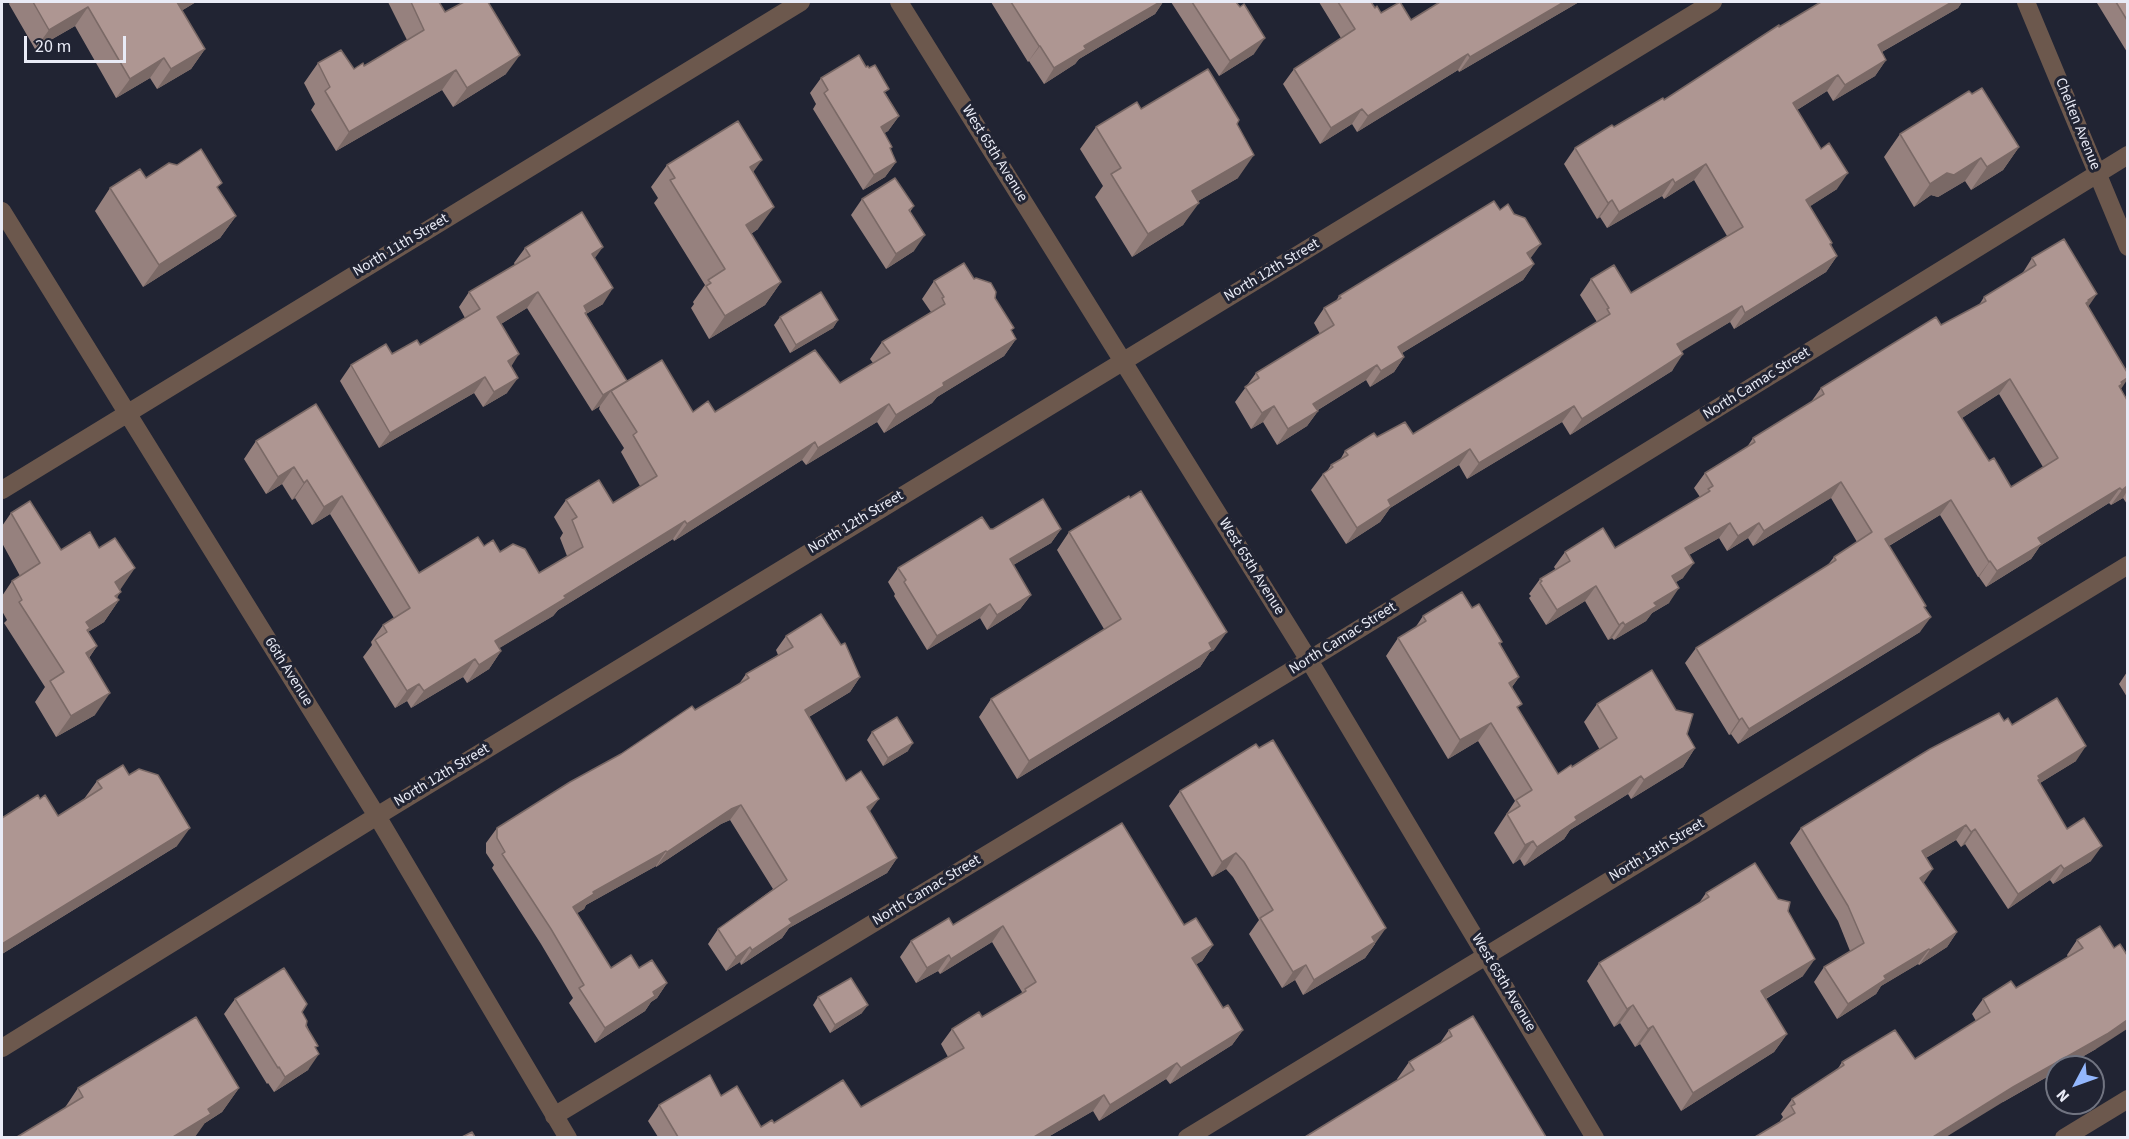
<!DOCTYPE html>
<html>
<head>
<meta charset="utf-8">
<style>
  body { margin:0 }
  #map { position:relative; width:2129px; height:1139px; overflow:hidden; background:#212433; font-family:"Source Sans 3",sans-serif }
  canvas { display:block }
  .frame { position:absolute; inset:0; border:3px solid #e9ebf6; pointer-events:none }
  .north { position:absolute; left:2045px; top:1055px; width:60px; height:60px; box-sizing:border-box; background:#212433; border:2px solid #717481; border-radius:50%; rotate:229deg; font-size:16px; font-weight:700; line-height:24px; text-align:center; color:#e9ebf6 }
  .north::after { content:''; display:block; margin:auto; width:21px; height:27px; background:#93b7fd; clip-path:polygon(50% 0,100% 100%,50% 72%,0 100%) }
  .scale { position:absolute; left:24px; top:36px; width:102px; height:27px; box-sizing:border-box; border:3px solid #e9ebf6; border-top:0; padding-left:8px; font-size:18px; line-height:21px; white-space:nowrap; color:#e9ebf6; -webkit-text-stroke:4px #212433; paint-order:stroke }
</style>
</head>
<body>
<div id="map">
<canvas width="2129" height="1139"></canvas>
<div class="frame"></div>
<div class="north">N</div>
<div class="scale">20 m</div>
</div>
<script>
const ctx = document.querySelector('canvas').getContext('2d');
ctx.lineJoin = 'round';
function strokePath(path, color, width, dash) { ctx.strokeStyle = color; ctx.lineWidth = width; ctx.lineCap = dash ? 'butt' : 'round'; ctx.setLineDash(dash || []); ctx.stroke(path); }
function fillPath(path, color) { ctx.fillStyle = color; ctx.fill(path, 'evenodd'); }
function label(font, color, halo, rows, align = 'center') {
  ctx.font = font + ' "Source Sans 3",sans-serif'; ctx.lineWidth = 6; ctx.setLineDash([]); ctx.textBaseline = 'middle'; ctx.strokeStyle = halo; ctx.fillStyle = color; for (const [text, x, y, turn = 0] of rows) {
    ctx.save(); ctx.translate(x, y); ctx.rotate((+turn || 0) * Math.PI / 180); ctx.textAlign = isNaN(turn) ? turn : align; if (halo) ctx.strokeText(text, 0, 0); ctx.fillText(text, 0, 0); ctx.restore();
  }
}
strokePath(new Path2D(`
  M899,2L1309,660L1595,1138
  M2026,2L2128,247
  M2,211L377,816L568,1138
  M2,490L801,2
  M2,1048L377,816L1713,2
  M554,1116L1309,660L2128,155
  M1187,1138L2128,565
  M2064,1138L2128,1099`), '#6c584d', 18);
fillPath(new Path2D(`
  M10,2H196L181,11L205,49L191,69L157,89L150,78L116,98L75,26L35,49L9,4Z
  M388,2H439L445,12L506,74L453,107L442,90L336,151L311,110L315,104L304,83L318,63L354,69L364,66L407,40Z
  M991,2H1163L1155,14L1079,59L1075,64L1044,84L1029,61L1028,62Z
  M1171,2H1236L1254,54L1219,76Z
  M1319,2H1371L1375,8L1381,13L1411,20L1440,2H1579L1459,72L1458,70L1357,132L1352,124L1320,144L1283,84L1294,69L1341,38Z
  M1821,2H1962L1958,8L1882,52L1886,60L1875,76L1833,101L1827,91L1797,110L1837,189L1810,206L1832,243L1831,245L1837,256L1826,272L1734,329L1730,322L1681,351L1672,371L1570,435L1562,422L1467,479L1459,465L1390,508L1380,522L1346,544L1311,490L1323,474L1327,471L1331,465L1340,460L1345,451L1377,437L1413,434L1597,322L1580,295L1591,279L1631,293L1727,236L1694,180L1664,199L1662,196L1607,228L1600,217L1597,219L1564,164L1575,148L1664,100Z
  M2098,2H2127V52L2097,3Z
  M866,67L886,94L899,116L888,131L884,133L896,162L885,177L863,190L813,109L816,104L810,93L821,78Z
  M1972,94L2019,147L2003,170L1971,190L1965,181L1938,197L1931,195L1914,207L1884,157L1900,134Z
  M1141,109L1238,178L1198,201L1183,225L1132,257L1095,197L1103,186L1080,149L1096,127Z
  M667,165L753,173L758,229L751,234L781,282L765,305L709,339L691,308L694,304L693,302L705,285L654,203L658,198L651,187Z
  M146,178L218,189L236,216L220,238L143,287L95,211L110,188Z
  M862,199L914,206L910,212L914,251L886,269L851,215Z
  M525,248L595,258L603,304L586,314L627,381L693,412H715L840,383L873,363L870,359L882,342L931,312L922,299L934,281L974,279L995,298L1016,339L1004,356L937,397L932,403L884,433L877,422L806,465L802,460L674,541L673,539L558,610L553,616L499,648L501,651L489,669L467,683L463,677L411,708L407,701L395,708L363,657L372,645L371,642L383,625L394,618L330,514L312,525L295,498L292,500L282,484L266,494L244,459L256,441L316,404L419,573L484,546L500,552L539,573L567,556L560,538L563,533L554,517L566,500L613,503L640,486L621,452L624,448L599,409L600,406L592,411L527,308L501,324L511,366L507,393L483,407L474,393L379,448L340,381L351,365L420,345L465,318L459,307L469,292L515,265L514,263Z
  M2032,258L2088,307L2121,389L2127,400V504L2123,498L2111,505L2109,503L2040,546L2031,559L1986,587L1979,577H1978L1940,515L1889,546L1925,608L1920,632L1738,744L1731,734L1729,735L1685,663L1696,648L1827,566L1834,557L1857,542L1831,498L1753,546L1748,538L1727,551L1719,538L1689,555L1683,578L1676,582L1669,603L1652,613L1646,621L1614,640L1612,638L1608,640L1585,601L1546,625L1529,598L1531,596L1529,594L1540,579L1556,570L1554,567L1565,552L1615,548L1700,497L1694,488L1705,473L1747,447L1753,438L1811,402L1821,388L1979,305L1984,297L2022,274ZM1999,394L2043,467L2011,487L1989,461L1962,418Z
  M1531,259L1534,264L1523,280L1402,353L1404,357L1394,372L1370,387L1366,380L1318,410V411L1307,426L1277,445L1263,422L1251,429L1235,402L1256,373L1320,334L1314,323L1324,308L1336,301L1339,296Z
  M780,317L838,320L833,328L790,353L774,325Z
  M11,513L61,550L120,590L117,598L119,600L104,622L88,632L97,646L89,658L95,715L56,737L35,702L45,687L4,623L7,620L2,611V596L12,581L20,576L2,543V526Z
  M990,529H1061L1051,543L1013,565L1031,595L1020,609L987,630L980,618L927,650L894,596L895,594L888,582L898,568Z
  M1069,532L1214,650L1210,652L1200,667L1017,779L979,717L991,699L1104,629L1057,550Z
  M1472,608L1502,642L1500,644L1519,677L1512,687L1518,710L1558,774L1572,767L1600,750L1584,722L1597,704L1687,734L1695,748L1683,767L1631,799L1628,794L1570,830L1564,839L1524,866L1520,859L1513,864L1494,833L1515,801L1478,741L1448,759L1386,656L1398,638L1415,628L1423,616Z
  M786,636L860,677L850,692L809,717L846,781L870,812L897,858L887,873L789,928L782,938L741,965L740,962L726,971L708,944L718,929L773,889L730,820L721,824L656,867V866L586,905L584,909L577,913L611,968H639L667,983L657,998L651,1002L645,1011L595,1043L569,1003L573,998L541,944L492,868L494,865L486,853V843L497,828L739,684L746,674L778,655L776,650Z
  M2127,672V697L2119,684Z
  M2004,721L2076,761L2040,783L2067,829L2091,861L2053,884L2050,880L2008,909L1965,844L1961,847L1956,840L1926,858L1923,883L1957,932L1947,947L1919,965L1918,964L1881,986L1876,994L1837,1019L1814,982L1824,967L1850,951L1838,921L1790,843L1801,828Z
  M872,732L908,751L883,766L867,740Z
  M129,775L177,846L2,954L40,799L58,816L84,799L97,781Z
  M1180,791L1375,944L1365,958L1303,995L1295,980L1282,988L1249,934L1259,920L1233,877L1226,869L1212,877L1169,806Z
  M1706,893L1778,899L1788,911L1803,976L1766,999L1787,1034L1774,1052L1681,1111L1640,1044L1635,1047L1620,1023L1614,1027L1587,981L1599,963L1699,903Z
  M953,925H1184L1213,945L1202,961L1196,964L1223,1008L1243,1030L1232,1045L1170,1084L1166,1079L1099,1121L1093,1111L1048,1137H658L648,1121L659,1105L721,1096L761,1127L774,1123L861,1107L948,1057L941,1044L952,1029L982,1017L1021,994L1022,992L992,942L940,974L938,971L916,983L900,957L911,941Z
  M2100,926L2096,1049L2003,1102L1780,1122V1121L1783,1117L1781,1114L1792,1099L1837,1070L1842,1062L1915,1059L1976,1021L1972,1014L1983,999L2016,988L2068,957L2067,955L2077,940Z
  M818,997L862,1013L830,1033L813,1005Z
  M235,999L302,1012L316,1049L308,1070L274,1092L268,1083L267,1084L224,1014Z
  M1449,1030L1546,1137L1398,1080L1397,1079L1409,1062L1440,1043Z
  M78,1088H239L222,1112L205,1123L64,1109Z`), '#96817e');
fillPath(new Path2D(`
  M177,2H196L163,22Z
  M1160,2H1163L1155,14L1079,59L1075,64L1044,84L1054,68L1084,46Z
  M1564,2H1579L1459,72L1470,57Z
  M1952,2H1962L1958,8L1866,61L1878,45Z
  M88,7L75,26L35,49L49,30Z
  M1265,38L1254,54L1219,76L1230,61Z
  M1039,46H1040L1028,62Z
  M205,49L191,69L157,89L171,69Z
  M1468,54L1458,70L1357,132L1368,116Z
  M520,55L506,74L453,107L467,88Z
  M164,58L150,78L116,98L130,79Z
  M1886,60L1875,76L1833,101L1845,85Z
  M456,70L442,90L336,151L349,132Z
  M1838,75L1827,91L1781,120L1793,103Z
  M1362,109L1352,124L1320,144L1331,128Z
  M899,116L888,131L870,142L881,127Z
  M2019,147L2003,170L1971,190L1987,167Z
  M1254,155L1238,178L1176,214L1192,191Z
  M1981,158L1965,181L1938,197L1931,195L1914,207L1930,184L1947,173Z
  M762,160L746,182L750,167Z
  M896,162L885,177L863,190L874,175Z
  M1706,164L1694,180L1664,199L1675,183Z
  M1848,173L1837,189L1795,216L1806,200Z
  M1673,179L1662,196L1607,228L1619,212Z
  M1612,200L1600,217L1597,219L1608,203Z
  M1199,203L1183,225L1132,257L1148,234Z
  M774,207L758,229L730,247L746,225Z
  M236,216L220,238L143,287L159,265Z
  M925,235L914,251L886,269L896,254Z
  M1541,244L1530,259L1527,253Z
  M603,247L592,262V254Z
  M1837,256L1826,272L1734,329L1745,313Z
  M1534,264L1523,280L1387,362L1398,347Z
  M781,282L765,305L709,339L725,316Z
  M613,288L603,304L586,314L577,327L584,306Z
  M538,292L527,308L486,333L497,317Z
  M2097,294L2086,310L2081,312L2088,300Z
  M1742,306L1730,322L1666,361L1677,344Z
  M838,320L833,328L790,353L796,345Z
  M1016,339L1004,356L937,397L932,403L884,433L896,415L943,383Z
  M519,354L509,370L508,361Z
  M1683,354L1672,371L1570,435L1582,419Z
  M1404,357L1394,372L1370,387L1381,371Z
  M1377,365L1366,380L1303,419L1313,404Z
  M485,377L474,393L379,448L390,433Z
  M518,378L507,393L483,407L494,392Z
  M2127,378V380L2119,392L2115,394L2121,382Z
  M2010,379L1999,394L1948,427L1958,412Z
  M611,391L600,406L592,411L603,395Z
  M889,404L877,422L806,465L818,448Z
  M1274,406L1263,422L1251,429L1262,413Z
  M1574,406L1562,422L1467,479L1479,463Z
  M1318,411L1307,426L1277,445L1288,429Z
  M815,442L802,460L674,541L687,524Z
  M1470,449L1459,465L1390,508L1380,522L1346,544L1357,528L1388,500Z
  M294,467L282,484L266,494L278,477Z
  M307,480L295,498L292,500L304,483Z
  M1841,482L1831,498L1753,546L1764,531Z
  M2127,486V491L2123,498L2111,505L2122,490Z
  M2120,488L2109,503L2040,546L2031,559L1986,587L1997,571L2038,538Z
  M342,496L330,514L312,525L324,507Z
  M1951,500L1940,515L1875,554L1885,539Z
  M685,521L673,539L558,610L553,616L483,658L495,641L564,596Z
  M1730,523L1719,538L1674,563L1685,548Z
  M1759,523L1748,538L1727,551L1738,536Z
  M1061,529L1051,543L1000,573L1010,559Z
  M1990,561L1979,577H1978L1989,562Z
  M1694,563L1683,578L1661,591L1672,576Z
  M135,568L120,590L100,603L115,582Z
  M1596,586L1585,601L1546,625L1557,610Z
  M1679,588L1669,603L1652,613L1646,621L1614,640L1625,625L1654,603Z
  M121,592L112,604L119,600L104,622L86,633V622L115,596Z
  M1031,595L1020,609L987,630L997,615Z
  M990,604L980,618L927,650L937,636Z
  M1931,617L1920,632L1738,744L1749,729Z
  M1623,622L1612,638L1608,640L1619,625Z
  M1227,632L1214,650L1210,652L1200,667L1017,779L1029,761Z
  M97,646L82,667L86,653Z
  M501,651L489,669L467,683L479,665Z
  M475,659L463,677L411,708L424,691Z
  M860,677L850,692L795,725L805,710Z
  M1519,677L1506,695L1509,683Z
  M419,684L407,701L395,708L407,691Z
  M110,693L95,715L56,737L71,716Z
  M1742,718L1731,734L1729,735L1739,720Z
  M1491,723L1478,741L1448,759L1460,740Z
  M913,743L908,751L883,766L888,758Z
  M2086,746L2076,761L2035,786L2038,776Z
  M1695,748L1683,767L1631,799L1644,780Z
  M1641,776L1628,794L1570,830L1564,839L1524,866L1537,847L1575,817Z
  M879,799L868,814L867,807Z
  M741,805L730,820L721,824L656,867L667,852L731,809Z
  M1966,825L1956,840L1912,866L1922,851Z
  M190,828L177,846L2,954V944Z
  M1975,829L1965,844L1961,847L1971,832Z
  M1533,841L1520,859L1513,864L1525,845Z
  M2102,846L2091,861L2053,884L2064,869Z
  M666,851L656,866L586,905L584,909L563,922L573,907L593,892Z
  M1236,853L1226,869L1212,877L1222,862Z
  M897,858L887,873L789,928L782,938L741,965L752,950L789,919Z
  M2061,865L2050,880L2008,909L2018,894Z
  M1933,869L1923,884L1920,878Z
  M1003,926L992,942L940,974L951,959Z
  M1386,928L1365,958L1303,995L1314,980L1372,937Z
  M1957,932L1947,947L1919,965L1930,950Z
  M1213,945L1202,961L1181,974L1192,958Z
  M750,947L740,962L726,971L736,957Z
  M1929,949L1918,964L1881,986L1876,994L1837,1019L1848,1004L1884,976Z
  M949,955L938,971L916,983L927,968Z
  M1815,959L1803,976L1748,1009L1761,991Z
  M1306,965L1295,980L1282,988L1293,972Z
  M667,983L657,998L651,1002L645,1011L595,1043L605,1028Z
  M868,1005L862,1013L830,1033L835,1025Z
  M1633,1005L1620,1023L1614,1027L1627,1009Z
  M2127,1020V1029L2096,1049L2064,1067H2057V1071L2003,1102L1946,1137H1933L2013,1087Z
  M1653,1026L1640,1044L1635,1047L1648,1029Z
  M1243,1030L1232,1045L1170,1084L1181,1068Z
  M1787,1034L1774,1052L1681,1111L1693,1093Z
  M319,1054L308,1070L274,1092L285,1077Z
  M1177,1063L1166,1079L1099,1121L1110,1105Z
  M239,1088L222,1112L205,1123L195,1137H173L208,1109Z
  M1104,1095L1093,1111L1048,1137H1034Z`), '#7a6966');
const building = new Path2D(`
  M33,2H178H177L205,49L171,69L164,58L130,79L88,7L49,30Z
  M411,2H439L445,12L464,2H488L520,55L467,88L456,70L349,132L325,91L330,87L318,63L341,50L354,69L363,63L364,66L424,30Z
  M1011,2H1160L1084,46L1086,49L1054,68L1040,46H1039Z
  M1192,2H1236L1240,7L1244,4L1265,38L1230,61Z
  M1338,2H1371L1375,8L1377,6L1381,13L1400,2L1411,20L1440,2H1564L1470,57L1468,54L1368,116L1362,109L1331,128L1294,69L1355,29Z
  M1821,2H1952L1878,45L1886,60L1845,85L1838,75L1793,103L1821,149L1829,143L1848,173L1806,200L1832,243L1830,244L1837,256L1745,313L1742,306L1679,343L1677,344L1683,354L1582,419L1574,406L1479,463L1470,449L1388,500L1391,506L1357,528L1323,474L1333,467L1331,465L1348,455L1345,451L1374,433L1377,437L1405,422L1413,434L1610,314L1607,309L1609,308L1591,279L1614,265L1631,293L1743,227L1706,164L1675,183L1673,179L1619,212L1612,200L1608,203L1575,148L1612,125L1614,127L1663,98L1664,100L1779,25V27Z
  M2116,2H2127V20Z
  M859,55L866,67L868,66L869,68L875,65L889,89L884,92L899,116L881,127L892,147L890,148L896,162L874,175L824,93L828,90L821,78Z
  M1208,69L1239,120L1237,124L1254,155L1192,191L1199,203L1148,234L1111,174L1121,168L1096,127L1137,102L1141,109Z
  M1982,88L2019,147L1987,167L1981,158L1954,175L1947,173L1930,184L1900,134L1969,91L1972,94Z
  M738,121L762,160L750,167L774,207L746,225L781,282L725,316L706,286L711,283L708,280L725,269L670,180L675,178L667,165Z
  M201,149L222,183L217,187L236,216L159,265L110,188L140,169L146,178L169,163L177,165Z
  M895,178L914,206L909,210L925,235L896,254L862,199Z
  M1494,201L1500,210L1508,204L1514,214L1525,218L1541,244L1527,253L1534,264L1398,347L1404,357L1381,371L1377,365L1313,404L1318,411L1288,429L1274,406L1262,413L1245,387L1259,378L1256,373L1334,325L1324,308L1341,298L1339,296Z
  M582,212L603,247L592,254L613,288L584,306L587,312L585,313L627,381L603,395L538,292L497,317L519,354L508,361L518,378L494,392L485,377L390,433L351,365L386,344L392,354L417,340L420,345L480,309L469,292L530,256L525,248Z
  M2064,239L2097,294L2088,300L2089,301L2086,303L2127,372V378L2121,382L2122,384L2119,386L2127,400V486L2122,490L2120,488L2038,538L2042,544L1997,571L1990,561L1989,562L1951,500L1885,539L1926,606L1924,607L1931,617L1749,729L1742,718L1739,720L1696,648L1836,560L1834,557L1872,532L1841,482L1764,531L1759,523L1738,536L1730,523L1685,548L1694,563L1672,576L1679,588L1654,603L1657,606L1625,625L1623,622L1619,625L1596,586L1557,610L1540,583L1542,581L1540,579L1570,561L1565,552L1603,528L1615,548L1710,491L1708,489L1713,486L1705,473L1755,442L1753,438L1824,394L1821,388L1936,317L1941,325L1986,301L1984,297L2036,265L2032,258ZM2010,379L2058,458L2011,487L1994,458L1989,461L1958,412Z
  M964,263L974,279L976,278L991,283L996,292L995,298L1014,328L1011,330L1016,339L943,383L944,386L896,415L889,404L818,448L815,442L687,524L685,521L564,596L566,598L495,641L501,651L479,665L475,659L424,691L419,684L407,691L375,640L387,632L383,625L410,608L342,496L324,507L307,480L304,483L294,467L278,477L256,441L316,404L419,573L478,537L484,546L493,540L500,552L513,544L525,549L539,573L583,547L572,520L577,517L566,500L599,480L613,503L657,476L633,435L637,432L611,391L662,360L693,412L708,401L715,412L815,350L840,383L890,353L882,342L945,304L942,298L944,297L934,281Z
  M821,292L838,320L796,345L780,317Z
  M1141,491L1227,632L1209,643L1212,649L1029,761L991,699L1121,619L1069,532L1129,496L1130,498Z
  M1043,499L1061,529L1010,559L1031,595L997,615L990,604L937,636L904,582L906,580L898,568L982,517L990,529H993Z
  M30,501L61,550L90,532L99,548L115,538L135,568L115,582L121,592L115,596L119,600L86,622L90,628L87,630L97,646L86,653L110,693L71,716L50,681L64,672L19,602L22,600L12,581L40,563L11,513Z
  M1462,592L1472,608L1479,604L1502,642L1499,643L1519,677L1509,683L1522,704L1517,707L1558,774L1571,765L1572,767L1617,738L1597,704L1652,670L1676,710L1693,714L1687,734L1695,748L1644,780L1641,776L1575,817L1577,820L1537,847L1533,841L1525,845L1507,814L1520,806L1516,800L1532,790L1491,723L1460,740L1398,638L1426,621L1423,616Z
  M821,614L841,645L845,643L860,677L805,710L846,781L861,771L879,799L867,807L897,858L789,919L792,923L752,950L750,947L736,957L718,929L787,880L741,805L731,809L667,852L666,851L593,892L594,894L573,907L611,968L631,955L639,968L652,960L667,983L653,992L655,996L605,1028L579,988L584,985L551,929L502,854L505,852L497,838V828L570,782L621,754L692,706L695,710L749,678L746,674L793,647L786,636Z
  M2057,698L2086,746L2038,776L2040,779L2038,780L2067,829L2084,818L2102,846L2064,869L2061,865L2018,894L1975,829L1971,832L1966,825L1922,851L1933,869L1920,878L1957,932L1930,950L1929,949L1884,976L1886,979L1848,1004L1824,967L1864,943L1848,906L1801,828L1930,749L1999,713L2004,721L2008,718L2012,725Z
  M897,717L913,743L888,758L872,732Z
  M1273,740L1386,928L1372,937L1375,942L1314,980L1306,965L1293,972L1260,918L1273,910L1244,862L1236,853L1222,862L1180,791L1256,744L1259,748Z
  M123,765L129,775L139,769L158,775L190,828L2,944V818L38,795L40,799L45,795L58,816L102,788L97,781Z
  M1122,823L1184,925L1196,918L1213,945L1192,958L1223,1008L1228,1005L1243,1030L1181,1068L1177,1063L1110,1105L1104,1095L1034,1137H678L659,1105L710,1075L721,1096L737,1086L761,1127L772,1120L774,1123L843,1080L861,1107L964,1048L952,1029L979,1012L982,1017L1026,991L1025,989L1036,982L1003,926L951,959L949,955L927,968L911,941L949,918L953,925Z
  M1755,863L1778,899L1790,902L1788,911L1815,959L1761,991L1787,1034L1693,1093L1653,1026L1648,1029L1633,1005L1627,1009L1599,963L1709,897L1706,893Z
  M2100,926L2114,948L2120,944L2127,955V1020L2107,1034L2013,1087L1933,1137H1755L1795,1113L1791,1106L1795,1104L1792,1099L1844,1065L1842,1062L1895,1030L1915,1059L1990,1012L1983,999L2011,981L2016,988L2083,948L2077,940Z
  M284,968L307,1004L302,1012L307,1021L306,1026L318,1046L315,1047L319,1054L285,1077L279,1067L278,1068L235,999Z
  M851,978L868,1005L835,1025L818,997Z
  M1473,1016L1546,1137H1305L1414,1070L1409,1062L1452,1036L1449,1030Z
  M196,1017L239,1088L208,1109L211,1114L173,1137H17L83,1097L78,1088Z
  M472,1132L475,1137H462Z`);
fillPath(building, '#ae9692');
strokePath(building, '#7a6966', 1.5);
label('15px', '#e9ebf6', '#212433', [
  ["Chelten Avenue",2077,124,68],
  ["West 65th Avenue",994,154,58],
  ["North 11th Street",401,246,-31],
  ["North 12th Street",1272,271,-31],
  ["North Camac Street",1757,384,-32],
  ["North 12th Street",856,523,-31],
  ["West 65th Avenue",1251,567,58],
  ["North Camac Street",1343,639,-32],
  ["66th Avenue",288,672,58],
  ["North 12th Street",442,776,-31],
  ["North 13th Street",1657,851,-31],
  ["North Camac Street",927,891,-31],
  ["West 65th Avenue",1503,983,59]
]);
</script>
</body>
</html>
